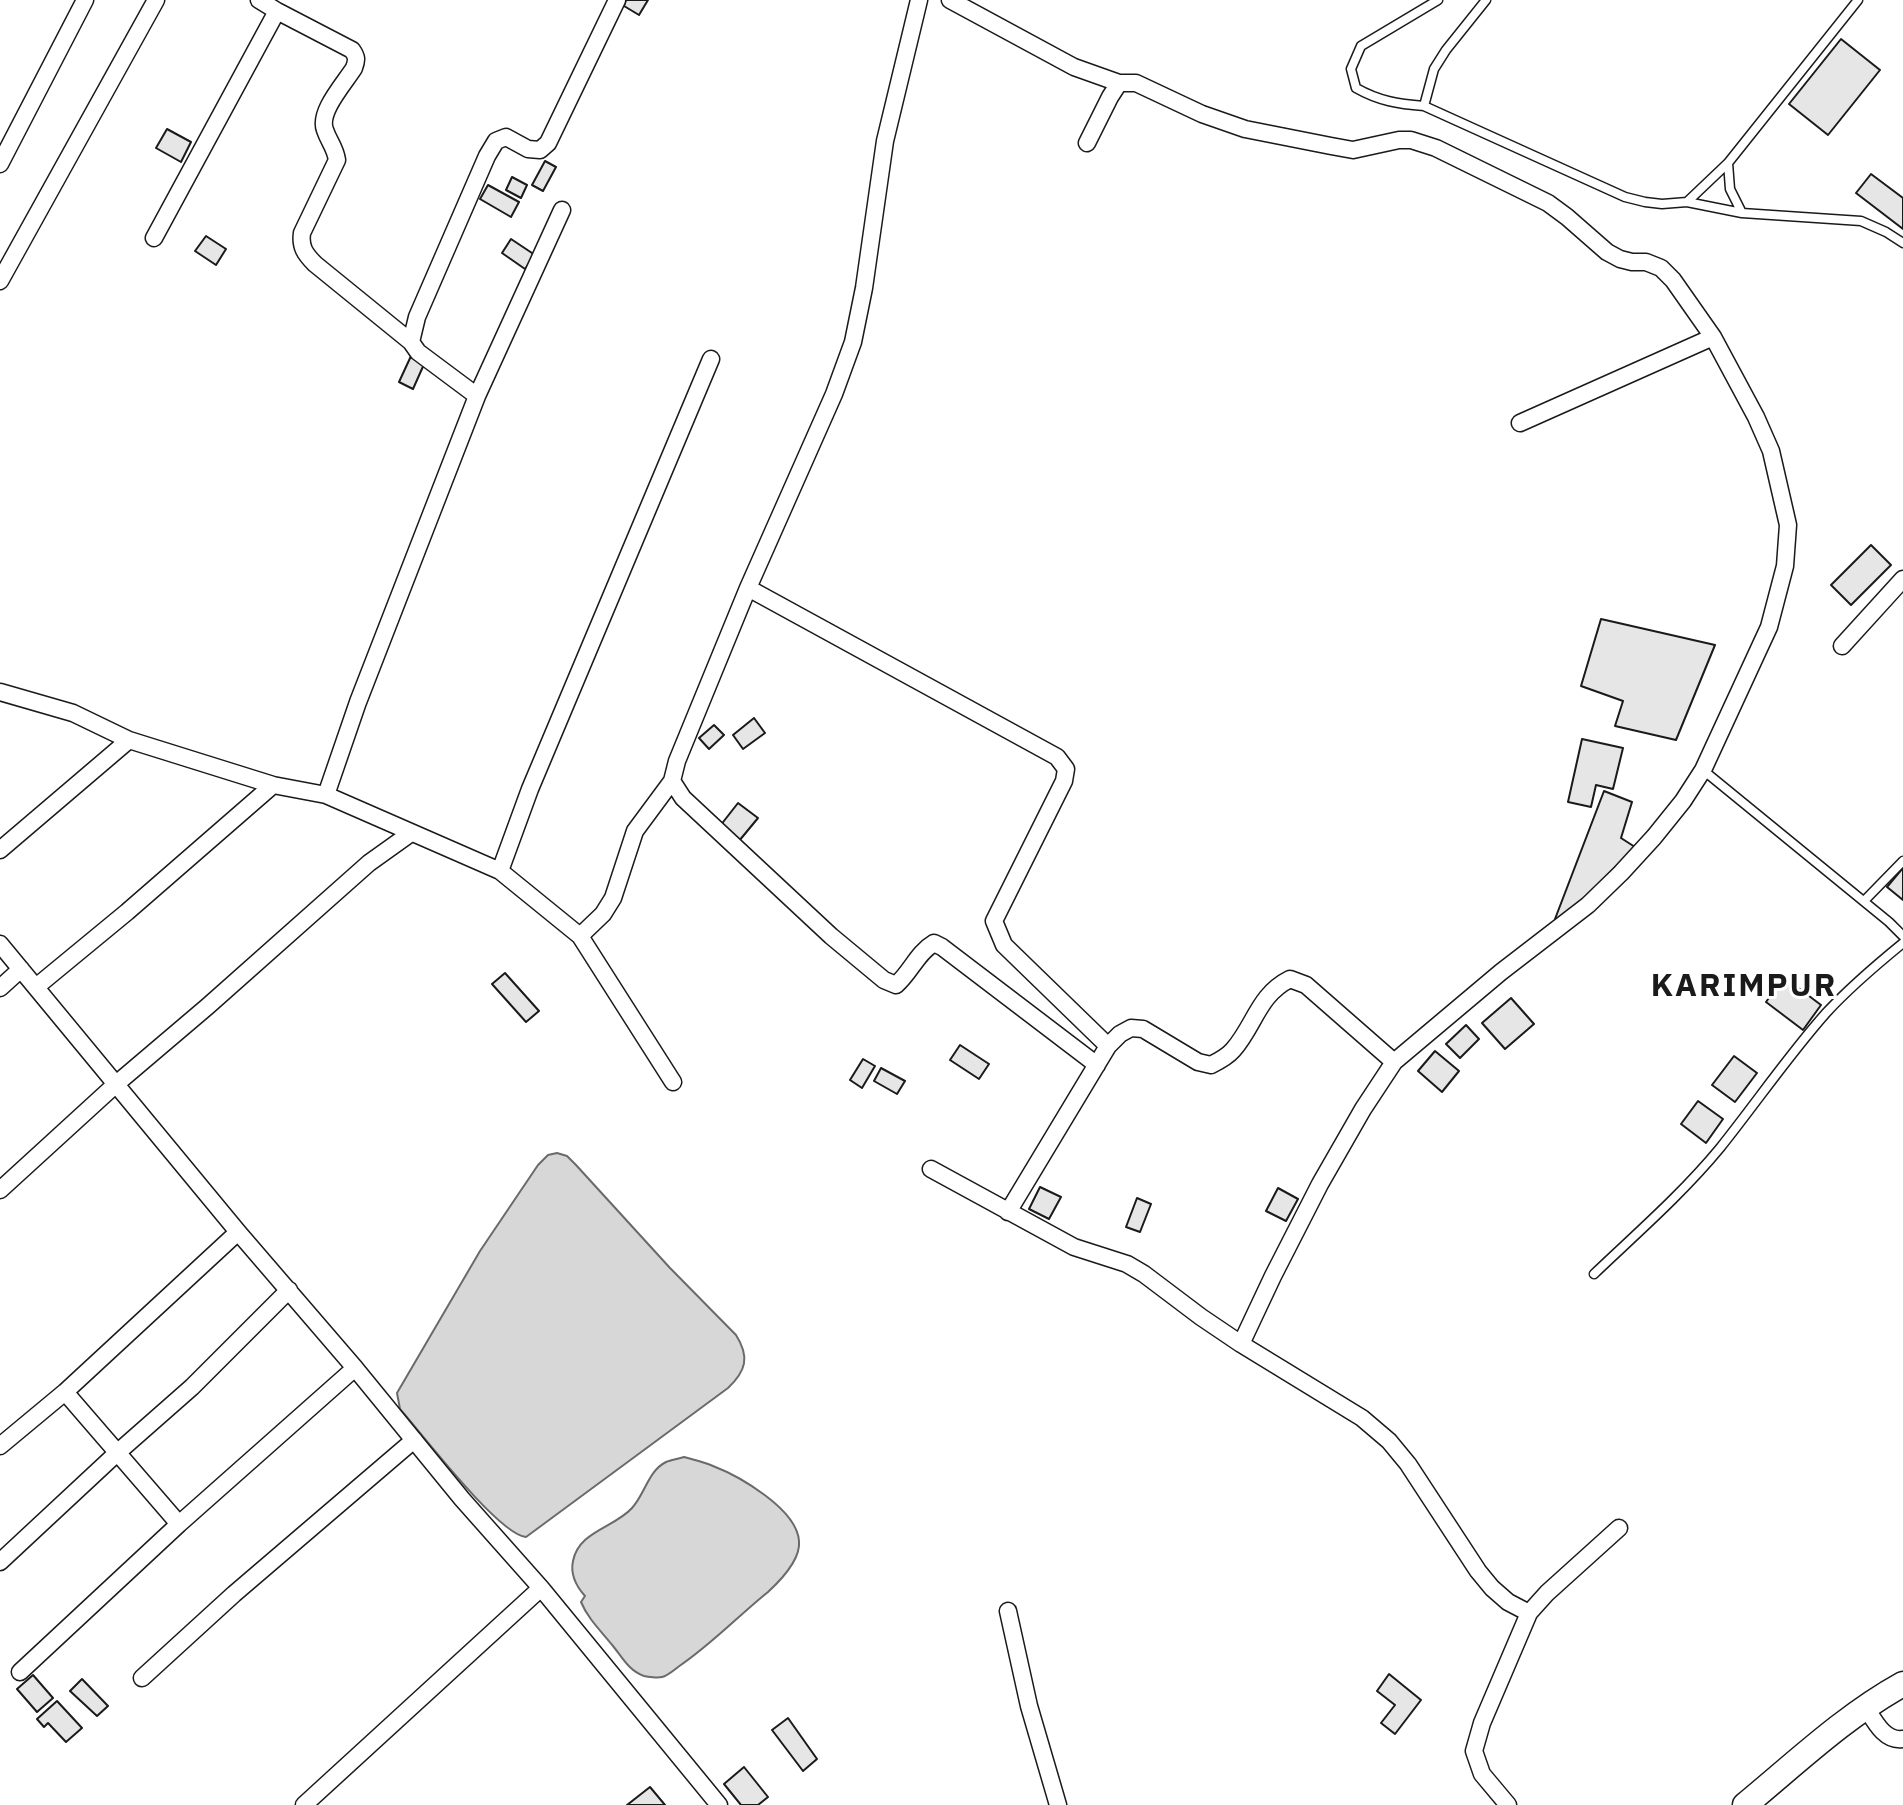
<!DOCTYPE html>
<html>
<head>
<meta charset="utf-8">
<style>
  body { margin:0 }
  canvas { display:block; background:#fff }
</style>
</head>
<body>
<canvas width="1903" height="1805"></canvas>
<script>
const ctx = document.querySelector('canvas').getContext('2d');
ctx.lineJoin = 'round';
function fillPath(path, color) { ctx.fillStyle = color; ctx.fill(path, 'evenodd'); }
function strokePath(path, color, width, dash) { ctx.strokeStyle = color; ctx.lineWidth = width; ctx.lineCap = dash ? 'butt' : 'round'; ctx.setLineDash(dash || []); ctx.stroke(path); }
function label(font, color, halo, rows, align = 'center') {
  ctx.font = font + ' "IBM Plex Sans",sans-serif'; ctx.lineWidth = 6; ctx.setLineDash([]); ctx.textBaseline = 'middle'; ctx.strokeStyle = halo; ctx.fillStyle = color; for (const [text, x, y, turn = 0] of rows) {
    ctx.save(); ctx.translate(x, y); ctx.rotate((+turn || 0) * Math.PI / 180); ctx.textAlign = isNaN(turn) ? turn : align; if (halo) ctx.strokeText(text, 0, 0); ctx.fillText(text, 0, 0); ctx.restore();
  }
}
const water = new Path2D(`
  M557,1153L567,1156L576,1165L670,1268L736,1335C750,1357 746,1371 728,1388L526,1537C498,1534 422,1434 400,1409L397,1393L480,1251L538,1165L548,1155Z
  M684,1457C694,1460 704,1462 713,1466C739,1476 797,1509 799,1541C801,1560 781,1580 768,1592C738,1616 711,1645 678,1667C674,1670 667,1676 662,1677C658,1678 648,1677 644,1676C629,1671 622,1657 613,1646C602,1632 588,1619 581,1602L585,1596C576,1586 570,1575 573,1561C579,1531 614,1528 632,1508C645,1494 648,1471 666,1462C671,1460 678,1459 684,1457Z`);
fillPath(water, '#d7d7d7');
strokePath(water, '#6a6a6a', 2);
const building = new Path2D(`
  M626,0H648L639,15L624,6Z
  M1841,39L1880,70L1828,135L1789,104Z
  M167,129L191,142L181,162L156,148Z
  M545,161L556,167L543,191L532,185Z
  M1871,174L1903,198V229L1856,193Z
  M512,177L527,185L521,198L506,190Z
  M488,185L519,202L511,217L480,199Z
  M206,236L226,249L216,265L195,251Z
  M511,239L535,255L525,269L502,253Z
  M411,356L425,362L413,389L399,382Z
  M1871,545L1891,565L1851,605L1831,585Z
  M1601,619L1715,645L1676,740L1615,726L1623,701L1581,686Z
  M754,718L765,733L743,749L733,735Z
  M714,725L724,735L709,749L699,738Z
  M1582,739L1623,748L1613,789L1596,785L1591,807L1568,802Z
  M1604,791L1632,802L1621,838L1635,847L1562,921L1555,919Z
  M738,803L758,818L739,841L720,826Z
  M1903,868V900L1887,887Z
  M505,973L539,1011L526,1022L492,984Z
  M1784,977L1821,1005L1803,1030L1766,1002Z
  M1511,998L1534,1024L1505,1049L1482,1023Z
  M1466,1025L1479,1039L1460,1058L1446,1044Z
  M960,1045L989,1064L979,1079L950,1060Z
  M1435,1051L1459,1071L1442,1092L1418,1071Z
  M1734,1056L1757,1073L1735,1102L1712,1085Z
  M863,1059L875,1066L862,1088L850,1080Z
  M881,1068L905,1081L897,1094L874,1081Z
  M1698,1101L1723,1119L1706,1143L1681,1124Z
  M1040,1187L1061,1197L1049,1219L1029,1209Z
  M1278,1188L1298,1199L1286,1221L1266,1211Z
  M1137,1198L1151,1204L1140,1232L1126,1227Z
  M1389,1674L1421,1700L1395,1734L1381,1723L1395,1705L1377,1691Z
  M33,1675L53,1698L37,1712L17,1689Z
  M82,1679L108,1706L97,1716L70,1691Z
  M57,1701L82,1728L66,1742L48,1723L44,1727L37,1719Z
  M788,1718L817,1759L803,1771L772,1730Z
  M744,1767L768,1797L758,1805H741L724,1784Z
  M650,1787L665,1805H627Z`);
fillPath(building, '#e6e6e6');
strokePath(building, '#1a1a1a', 2);
const lane = new Path2D(`
  M1438,0L1361,46L1351,69L1356,88C1379,101 1398,104 1424,106L1625,197L1645,202L1662,204L1687,202L1742,213
  M1858,0L1728,163L1730,189L1742,213L1861,221L1886,232L1903,243
  M1424,106L1434,69L1446,50L1486,0
  M1687,202L1728,163
  M1703,770L1889,922L1903,936
  M1864,901L1903,861
  M1594,1274C1637,1233 1682,1194 1720,1148C1756,1103 1788,1056 1826,1013C1850,987 1876,965 1903,943`);
const street = new Path2D(`
  M259,0L277,11L352,50C357,57 357,60 354,68C344,84 318,112 325,130C329,142 335,147 337,160L302,233C300,247 305,254 315,264L411,342
  M919,0L885,141L864,288L853,342L834,394L748,588L677,761L672,781L683,798L831,936L884,980L896,985C911,972 917,953 934,943L942,947L1097,1065
  M950,0L1074,67L1119,83
  M1087,143L1110,97L1119,83H1136L1202,114L1245,129L1331,146L1353,150L1399,140H1411L1436,148L1548,203L1567,217L1607,252L1620,259L1632,262H1646L1661,268L1673,280L1713,337L1756,417L1771,451L1788,525L1785,566L1769,627L1703,770L1683,801L1654,837L1621,873L1588,905L1501,972L1394,1062L1363,1109L1320,1184L1273,1276L1241,1344
  M0,164L85,0
  M154,238L277,11
  M0,281L156,0
  M477,396L418,352L411,342L417,317L487,156L496,141L506,137L528,149L540,150L548,143L617,0
  M1520,423L1713,337
  M748,588L1057,757L1066,769L1064,781L994,921L1004,945L1108,1046
  M1842,646L1903,579
  M0,692L73,713L129,740L273,785L326,795L500,871L580,936L673,1082
  M326,795L358,702L477,396L562,210
  M0,850L129,740
  M500,871L530,789L711,359
  M580,936L603,914L613,898L635,831L672,781
  M0,944L238,1232L355,1368L462,1499L541,1588L719,1805
  M36,987L127,912L273,785
  M0,988L21,969
  M931,1169L1074,1247L1127,1264L1144,1274L1201,1317L1241,1344L1362,1418L1389,1441L1408,1464L1478,1571L1492,1588L1508,1602L1529,1613
  M0,1190L115,1085L208,1006L369,863L411,833
  M1008,1212L1108,1046L1120,1034L1131,1028L1143,1029L1198,1062L1211,1065C1219,1061 1227,1057 1233,1050C1255,1025 1258,995 1290,979L1306,985L1394,1062
  M65,1392L179,1524
  M0,1446L65,1392L238,1232
  M0,1562L117,1453L192,1387L289,1290
  M1008,1611L1029,1706L1058,1805
  M20,1672L179,1524L355,1368
  M142,1678L234,1594L414,1440
  M1865,1706C1874,1720 1884,1742 1903,1739
  M304,1805L541,1588
  M1508,1805L1482,1774L1474,1751L1482,1723L1529,1613L1547,1593L1619,1528`);
const secondary = new Path2D(`
  M1745,1805C1796,1763 1845,1716 1903,1684`);
strokePath(lane, '#1a1a1a', 11);
strokePath(street, '#1a1a1a', 19);
strokePath(secondary, '#1a1a1a', 27);
strokePath(lane, '#fff', 8);
strokePath(street, '#fff', 16);
strokePath(secondary, '#fff', 24);
ctx.letterSpacing = '2px';
label('bold 32px', '#1a1a1a', '#fff', [
  ["KARIMPUR",1744,987]
]);
ctx.letterSpacing = '0px';
</script>
</body>
</html>
